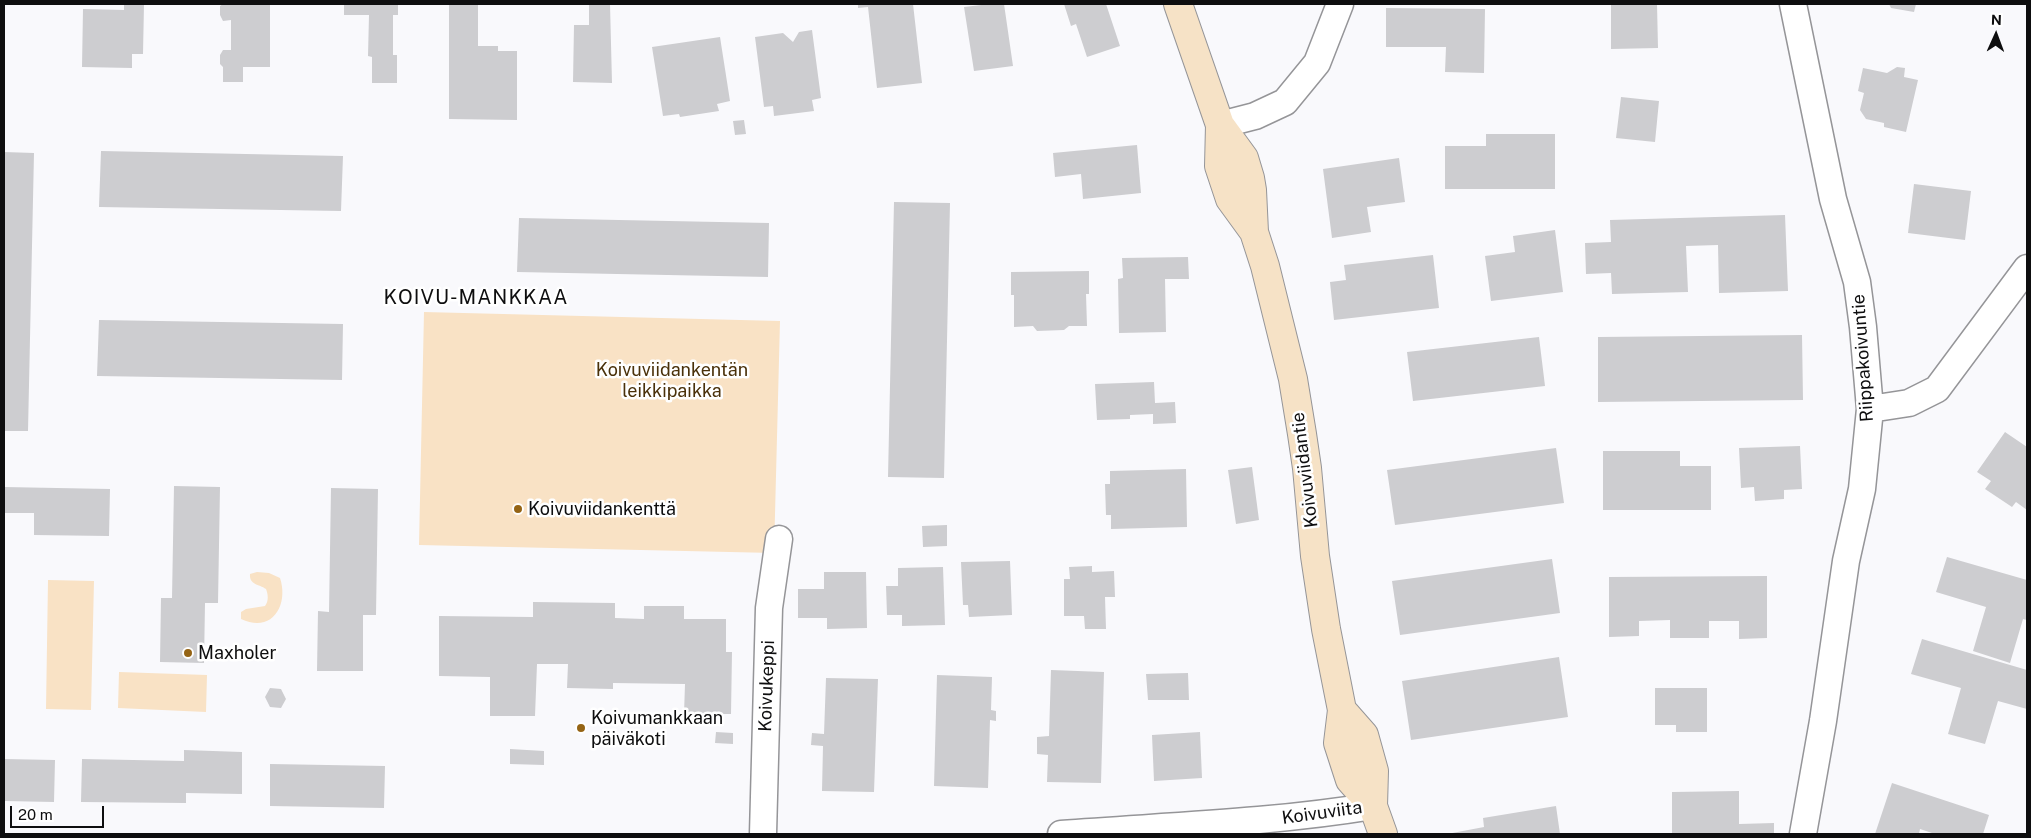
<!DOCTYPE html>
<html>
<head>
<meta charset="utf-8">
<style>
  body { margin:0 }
  #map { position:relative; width:2031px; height:838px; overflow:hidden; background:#f9f9fc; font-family:"Public Sans",sans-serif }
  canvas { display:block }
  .frame { position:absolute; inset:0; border:5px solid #0e0e0f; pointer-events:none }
  .north { position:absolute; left:1971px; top:10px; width:50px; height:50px; -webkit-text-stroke:4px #fff; paint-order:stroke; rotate:2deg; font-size:14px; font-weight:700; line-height:20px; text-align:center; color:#0e0e0f }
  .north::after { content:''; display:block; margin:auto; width:18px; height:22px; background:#0e0e0f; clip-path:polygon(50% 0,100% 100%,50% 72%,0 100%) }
  .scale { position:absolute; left:10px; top:806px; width:94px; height:22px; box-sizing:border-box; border:2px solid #0e0e0f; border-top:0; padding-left:6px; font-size:15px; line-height:18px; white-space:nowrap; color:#0e0e0f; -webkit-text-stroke:4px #fff; paint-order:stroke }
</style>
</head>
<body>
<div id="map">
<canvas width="2031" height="838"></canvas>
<div class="frame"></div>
<div class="north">N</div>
<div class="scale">20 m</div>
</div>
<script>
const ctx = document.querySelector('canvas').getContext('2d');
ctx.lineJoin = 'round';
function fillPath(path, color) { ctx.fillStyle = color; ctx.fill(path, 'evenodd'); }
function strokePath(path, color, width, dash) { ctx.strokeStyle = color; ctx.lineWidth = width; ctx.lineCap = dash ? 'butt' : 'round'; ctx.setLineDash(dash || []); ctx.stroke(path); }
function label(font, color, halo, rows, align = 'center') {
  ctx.font = font + ' "Public Sans",sans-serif'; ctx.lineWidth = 5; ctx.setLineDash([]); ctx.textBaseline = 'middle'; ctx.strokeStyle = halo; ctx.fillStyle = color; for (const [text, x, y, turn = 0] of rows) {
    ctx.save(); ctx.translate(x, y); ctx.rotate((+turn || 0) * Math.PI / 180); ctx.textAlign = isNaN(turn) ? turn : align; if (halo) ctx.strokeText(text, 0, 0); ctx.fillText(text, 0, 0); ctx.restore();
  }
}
fillPath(new Path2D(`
  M424,312L780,321L774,553L419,545Z
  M257,572L269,573L280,578C289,605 272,634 241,619V612L246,609L265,606C269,601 268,594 266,589C259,584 249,585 250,574Z
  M48,580L94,581L91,710L46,709Z
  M119,672L207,675L206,712L118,708Z`), '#f9e2c5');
fillPath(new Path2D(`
  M124,4H144L143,54H132V68L82,67L83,9L124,10Z
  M223,4H270V67H243V82H223V67L220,64V55L223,50H231V20L223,21L220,15V6Z
  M344,4H398V15H393V55H397V83H372V57L368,56L369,15H344Z
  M449,4H478V46H498V51H517V120L449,119Z
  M589,4H610L612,83L573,82L574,25H589Z
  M858,4H913L922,83L877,88L868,7L858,8Z
  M990,4H1004L1013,66L974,71L964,7Z
  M1064,4H1106L1120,46L1087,57L1076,24L1071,26Z
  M1611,4H1657L1658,48L1611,49Z
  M1889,4H1916L1914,12L1891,8Z
  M1386,8L1485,9L1484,73L1445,72L1446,47H1386Z
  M812,30L821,98L812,100L814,111L774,116L773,106L764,107L755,37L783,33L793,42L799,32Z
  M720,37L730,101L717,104L719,111L680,117L679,114L663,116L652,47Z
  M1897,67L1905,68L1904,77L1918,80L1906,132L1884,127V123L1866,119L1860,110L1864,93L1858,91L1863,68L1887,73Z
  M1621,97L1659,101L1655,142L1616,138Z
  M744,120L746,134L735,135L733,121Z
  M1486,134H1555V189H1445V146H1486Z
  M1137,145L1141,193L1083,199L1081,174L1055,177L1053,153Z
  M101,151L343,156L341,211L99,207Z
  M4,152L34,153L28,431H4Z
  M1399,158L1405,202L1367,207L1371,232L1332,238L1323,169Z
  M1914,184L1971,191L1965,240L1908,233Z
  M894,202L950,203L944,478L888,477Z
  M1785,215L1788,291L1719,293L1718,245L1686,246L1688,292L1612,294L1611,273L1586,274L1585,243L1611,242L1610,220Z
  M519,218L769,223L768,277L517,272Z
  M1555,230L1563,292L1491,301L1485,256L1515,252L1513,236Z
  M1433,255L1439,308L1334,320L1330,282L1346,280L1344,265Z
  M1188,257L1189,279H1165L1166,332L1119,333L1118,279L1123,278L1122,258Z
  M1089,271V294H1086L1087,326H1069L1064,330L1037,331L1033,326L1014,327V295H1011V272Z
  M99,320L343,324L342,380L97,376Z
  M1802,335L1803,400L1598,402V337Z
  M1539,337L1545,386L1413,401L1407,352Z
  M1154,382L1155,403L1175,402L1176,423L1153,424V414L1130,415V419L1097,420L1095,384Z
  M2005,432L2027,447V510L2016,502L2012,507L1985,489L1991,481L1977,472Z
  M1800,446L1802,489L1784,490V499L1755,501L1754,487L1741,488L1739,448Z
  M1556,448L1564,503L1395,525L1387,470Z
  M1603,451H1680V466H1711V510H1603Z
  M1252,467L1259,520L1236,524L1228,470Z
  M1186,469L1187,527L1111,529V515H1106L1105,484H1110V471Z
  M174,486L220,487L218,603H205L204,663L160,662L161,598H172Z
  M4,487L110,489L109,536L34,535V513H4Z
  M331,488L378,489L376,615H363V671H317L318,611L329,612Z
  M947,525V546L923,547L922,526Z
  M1947,557L2027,580V620L2023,619L2010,663L1973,651L1986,607L1936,592Z
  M1552,559L1560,613L1400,635L1392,581Z
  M1010,561L1012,615L969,617L968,605H963L961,562Z
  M1092,566V572L1114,571L1115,597H1105L1106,629H1085L1084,616H1064V579H1070L1069,567Z
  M943,567L945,625L902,626V615H887L886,586H898V568Z
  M824,572H866L867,628L827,629V618H798V589H824Z
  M1767,576V638L1739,639V621H1709V638H1670V620L1639,621V636L1609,637V577Z
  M533,602L615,603V618L644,619V606H684V619H726V652H732L731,714H684L685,684L613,683V689L567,688L568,664H537L535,716H490V677L439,676V616L533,617Z
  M1922,639L2027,670V709L1998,701L1985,744L1948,734L1961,688L1911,674Z
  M1559,657L1568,717L1411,740L1402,681Z
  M1051,670L1104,672L1101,783L1047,782L1048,755L1037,754V737L1049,736Z
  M1188,673L1189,700H1148L1146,674Z
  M937,675L992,677L991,710L996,711V721L990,720L988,788L934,786Z
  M826,678L878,679L874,792L822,791L823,746L811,745L812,733L824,734Z
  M270,688L281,689L286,699L281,708L270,707L265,697Z
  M1655,688H1707V732H1676V725H1655Z
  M716,732L733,733V744L715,743Z
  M1200,732L1202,778L1154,781L1152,735Z
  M510,749L544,751V765L510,764Z
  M184,750L242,752V794L186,793V803L81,802L82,759L184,761Z
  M4,759L55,760L54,802L4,801Z
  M270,764L385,766L384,808L270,806Z
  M1892,783L1989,815L1983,834H1935L1920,829L1919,834H1875Z
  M1739,791V824L1774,823V834H1672V792Z
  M1556,806L1560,834H1447L1484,827L1483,818Z`), '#cdcdd0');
const street = new Path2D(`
  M1793,4L1833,199L1857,282L1863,327L1870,409L1862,489L1846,561L1823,721L1803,834
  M1220,125L1255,116L1285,102L1317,63L1340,4
  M1870,409L1909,403L1937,389L2027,268
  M763,834L769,608L779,539
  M1061,834C1165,826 1270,823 1373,806`);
const secondary = new Path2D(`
  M1178,4L1220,125L1244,158L1250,178L1252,190L1254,232L1265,266L1293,379L1302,434L1307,468L1315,556L1326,629L1342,710L1338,743L1350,780L1373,806
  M1220,125L1219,166L1230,199L1254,232
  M1342,710L1364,735L1374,771L1373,806L1383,834`);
strokePath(street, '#959598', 29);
strokePath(secondary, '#959598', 30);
strokePath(street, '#fff', 26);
strokePath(secondary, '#f6e2c6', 28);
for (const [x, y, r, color] of [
  [518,509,5,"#956415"],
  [188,653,5,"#956415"],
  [581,728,5,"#956415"]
]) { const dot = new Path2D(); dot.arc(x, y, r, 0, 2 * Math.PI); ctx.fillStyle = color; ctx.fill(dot); strokePath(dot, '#fff', 2); }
label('18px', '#0e0e0f', '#fff', [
  ["Riippakoivuntie",1863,358,-94],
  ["Koivuviidantie",1305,470,-97],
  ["Koivukeppi",767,686,-88],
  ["Koivuviita",1322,813,-8]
]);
label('18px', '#4a310a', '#fff', [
  ["Koivuviidankentän",672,370],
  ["leikkipaikka",672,391]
]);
label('18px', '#0e0e0f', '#fff', [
  ["Koivuviidankenttä",528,509],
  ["Maxholer",198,653],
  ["Koivumankkaan",591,718],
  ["päiväkoti",591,739]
], 'left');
ctx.letterSpacing = '1px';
label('20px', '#0e0e0f', '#fff', [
  ["KOIVU-MANKKAA",476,298]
]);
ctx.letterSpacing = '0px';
</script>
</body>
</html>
